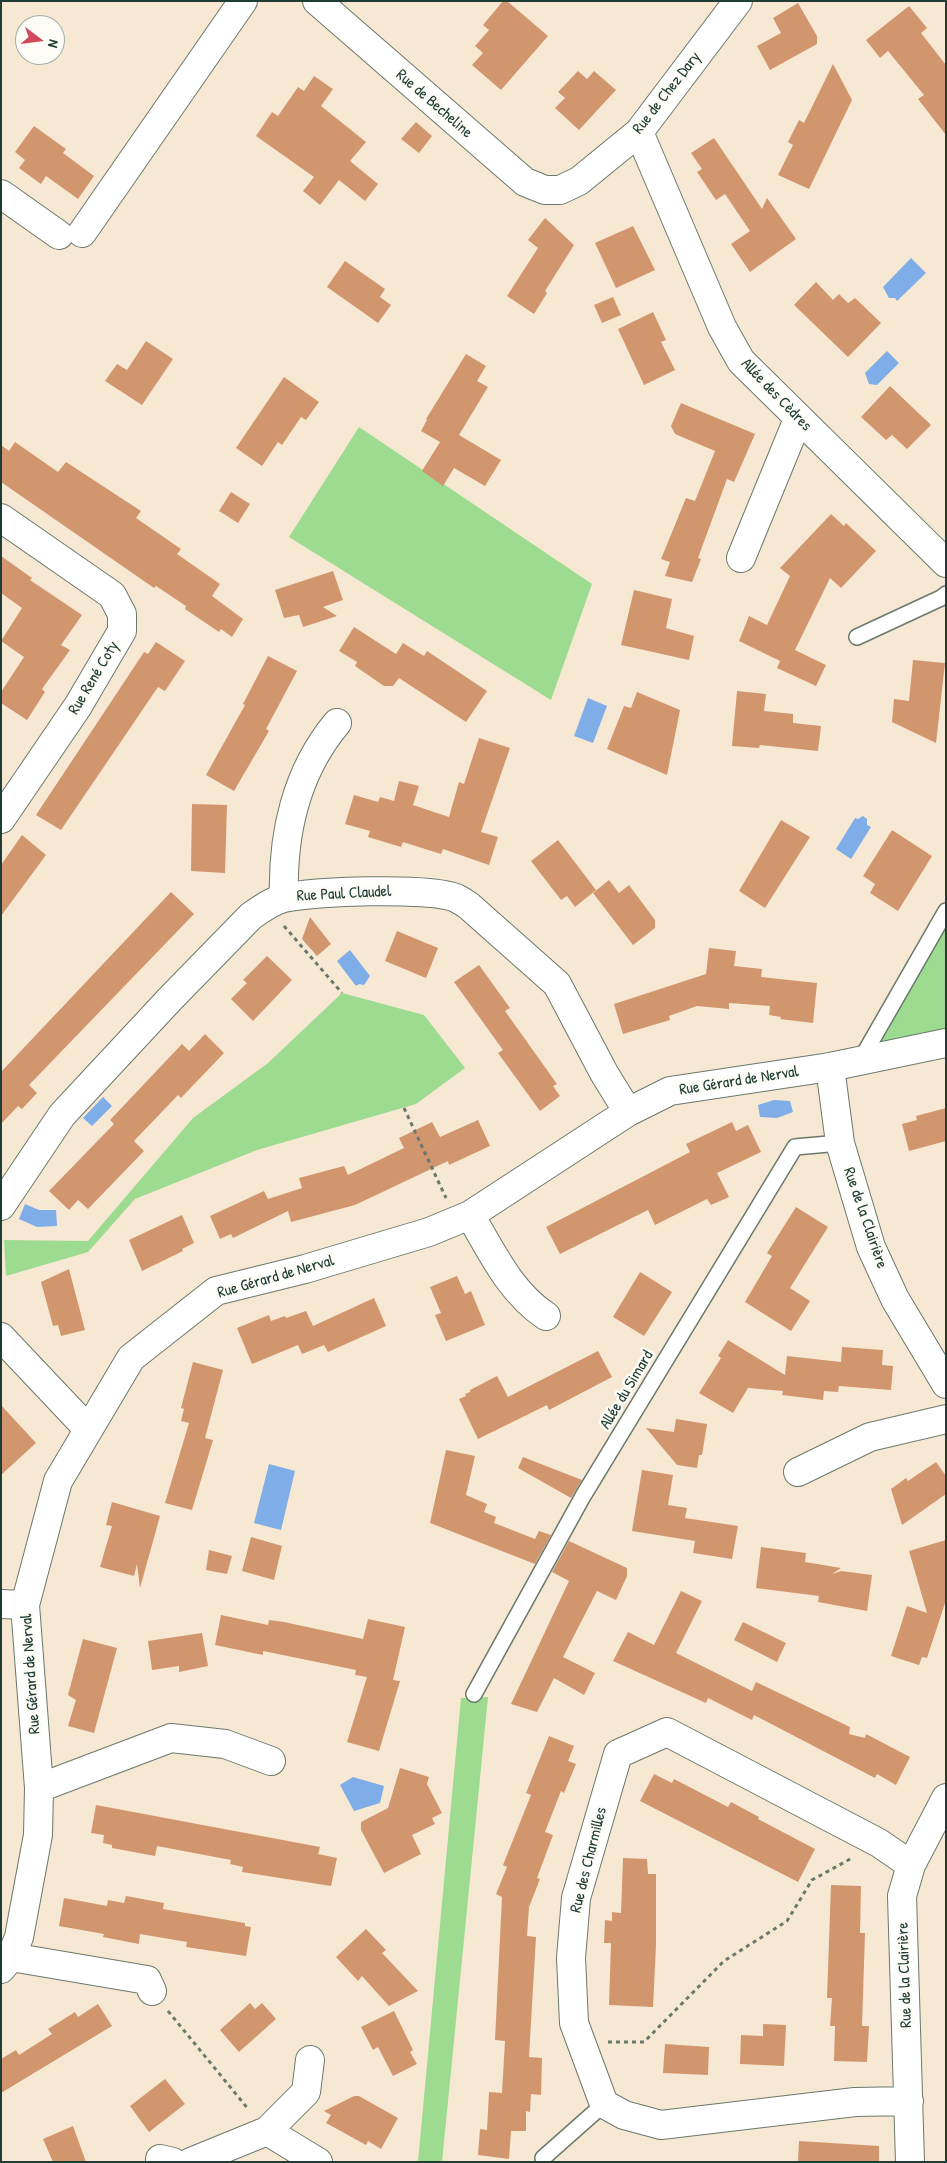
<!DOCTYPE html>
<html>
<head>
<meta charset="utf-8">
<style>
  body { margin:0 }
  #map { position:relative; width:947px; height:2163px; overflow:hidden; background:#f7e8d3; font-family:"Patrick Hand",sans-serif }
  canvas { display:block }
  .frame { position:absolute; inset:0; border:2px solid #1f3d34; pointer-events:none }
  .north { position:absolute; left:15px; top:15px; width:50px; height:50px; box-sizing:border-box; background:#fdfcf7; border:1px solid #a4b0a9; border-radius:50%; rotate:105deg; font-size:14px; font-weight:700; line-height:20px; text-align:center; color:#1f3d34 }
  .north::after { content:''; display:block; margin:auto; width:18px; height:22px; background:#d1495b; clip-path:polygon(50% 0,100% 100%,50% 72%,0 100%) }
</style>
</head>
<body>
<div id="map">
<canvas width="947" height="2163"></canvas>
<div class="frame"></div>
<div class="north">N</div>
</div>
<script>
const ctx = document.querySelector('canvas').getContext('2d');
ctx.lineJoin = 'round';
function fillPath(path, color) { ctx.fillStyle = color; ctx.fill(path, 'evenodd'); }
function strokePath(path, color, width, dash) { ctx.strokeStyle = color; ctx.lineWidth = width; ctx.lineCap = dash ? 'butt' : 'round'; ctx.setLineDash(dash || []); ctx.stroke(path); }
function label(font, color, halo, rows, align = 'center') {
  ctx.font = font + ' "Patrick Hand",sans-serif'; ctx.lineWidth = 5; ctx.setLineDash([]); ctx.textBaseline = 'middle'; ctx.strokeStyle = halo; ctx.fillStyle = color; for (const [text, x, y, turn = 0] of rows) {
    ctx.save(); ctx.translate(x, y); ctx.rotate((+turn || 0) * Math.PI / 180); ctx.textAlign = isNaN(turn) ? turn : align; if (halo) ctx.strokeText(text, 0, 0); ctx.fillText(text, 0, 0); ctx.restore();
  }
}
fillPath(new Path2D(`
  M359,427L592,584L551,700L289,537Z
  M946,927V1031L937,1034L879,1042Z
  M342,993L424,1015L465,1068L416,1104L257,1150L135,1199L88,1252L6,1276L4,1240L88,1241L193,1118L268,1063Z
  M488,1697L442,2162H418L461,1698Z`), '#9ddb90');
fillPath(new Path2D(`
  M911,258L926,273L897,301L895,298H889L883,287Z
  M887,351L899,363L877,385L869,384L865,373Z
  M588,698L607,706L593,743L574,736Z
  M863,816L867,819V825L871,827L851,859L836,849L855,818L858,819Z
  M350,950L370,976L364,985L359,984L356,986L337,961Z
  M103,1097L112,1106L92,1126L83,1118Z
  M774,1100L790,1101L793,1112L777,1118L760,1117L758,1105Z
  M25,1204L39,1210H56L57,1226L37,1227L19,1219Z
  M269,1464L295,1471L281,1530L254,1523Z
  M353,1777L384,1786L380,1803L354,1811L340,1785Z`), '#7eade8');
fillPath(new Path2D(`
  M503,1H507L548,36L501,90L472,65L483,53L475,46L489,30L483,25Z
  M798,3L817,36V44L770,70L757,46L781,33L773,18Z
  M909,6L927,28L921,33L946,65V135L918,99L924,95L888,51L880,58L866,40Z
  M833,64L852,100L809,189L778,175L793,145L788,142L799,120L804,123Z
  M578,71L587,79L594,71L616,90L579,130L555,108L565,98L558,92Z
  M314,76L333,89L321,106L366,142L350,161L378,184L365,201L339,180L320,205L303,191L314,177L256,136L272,112L278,116L298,87L304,91Z
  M416,122L432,136L419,153L401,139Z
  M34,126L66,149L63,153L94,176L78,199L46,176L41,184L19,168L25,160L15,152Z
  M714,138L762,209L767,198L796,239L750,272L731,244L750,231L725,194L716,200L697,172L702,169L691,153Z
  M545,218L574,245L545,291L547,293L534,314L507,296L538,248L528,240Z
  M633,226L655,270L616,288L595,243Z
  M345,261L385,289L380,297L391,305L378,323L327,287Z
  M816,282L833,300L839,294L848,303L855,298L881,323L848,357L794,305Z
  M613,297L621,315L602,323L594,305Z
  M653,312L666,340L661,342L675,370L644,385L618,329Z
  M146,341L173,359L142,405L105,381L117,364L127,370Z
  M466,354L486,366L477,381L488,387L459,435L501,460L485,486L454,468L443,486L422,471L440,442L421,431L427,420L426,419Z
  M284,377L319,402L306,420L301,417L282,445L278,442L262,466L236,448Z
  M890,386L931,425L907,449L892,435L886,440L861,417Z
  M681,403L755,434L734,482L727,479L698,558L701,559L692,582L665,576L670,562L661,559L686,498L695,501L715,451L675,434L671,426Z
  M15,442L58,472L66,462L141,511L136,518L181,549L177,554L220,584L212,596L243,619L232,637L221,629L219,632L185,609L186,606L156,586L154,588L1,482V445L9,451Z
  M231,492L250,504L238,523L219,511Z
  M831,514L844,526L846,523L876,551L841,588L830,578L795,650L826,665L816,686L777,668L780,661L739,641L749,616L767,625L790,576L780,568Z
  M1,556L32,578L30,580L82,615L61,645L70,650L42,689L45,692L27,720L1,703V692L24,657L1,641L22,608L1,593Z
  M333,571L343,600L323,607L337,616L303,627L299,615L284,618L275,590Z
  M634,590L672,599L666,628L694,636L689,660L621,645Z
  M354,627L396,654L403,643L424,656L427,651L487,691L466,722L399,678L393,686H384L355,666L357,662L339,651Z
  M156,642L185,661L165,691L158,687L61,830L36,815L144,652L148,654Z
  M268,656L297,671L266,729L269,731L234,791L206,775L245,705L243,704Z
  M913,660L945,663L936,743L892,722L894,699L909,701Z
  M737,691L766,694L764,711L793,714V723L821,726L818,751L760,745L759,748L732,746Z
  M637,692L680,710L667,775L607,749L624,706L631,708Z
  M479,738L510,748L481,832L498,837L489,865L443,849L441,854L403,842L401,847L368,837L370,831L345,824L354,795L378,802L380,797L394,801L399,781L419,786L413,805L449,817L459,782L464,784Z
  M192,804L227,805L225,873L191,871Z
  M781,820L810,837L765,908L739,891Z
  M892,830L932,856L898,911L870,893L875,884L863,876Z
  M22,835L46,855L1,916V865Z
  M558,840L596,890L575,907L567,896L561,900L531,861Z
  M609,880L619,893L629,885L655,920V928L633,945L593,893Z
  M171,892L194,914L29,1085L37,1093L22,1109L18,1106L1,1124V1072Z
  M310,917L331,944L317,956L302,939Z
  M397,931L438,948L426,978L385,961Z
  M709,948L736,951L734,966L762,969L761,977L817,983L813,1023L780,1019L781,1017L769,1015L770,1006L729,1003V1009L697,1006L669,1016L670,1020L623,1034L614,1004L706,974Z
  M267,956L292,980L253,1021L231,999L247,983L243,980Z
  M479,965L510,1008L505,1011L557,1084L553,1086L560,1096L540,1111L498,1053L503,1050L454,982Z
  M205,1034L224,1053L181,1098L178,1095L134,1141L144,1151L88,1209L78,1200L69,1210L49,1191L114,1124L110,1120L182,1044L189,1051Z
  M946,1108V1141L909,1151L902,1124L917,1120L916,1116Z
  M478,1120L490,1146L449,1165L448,1161L355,1205L291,1222L288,1211L233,1238L231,1234L220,1239L210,1216L264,1191L268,1199L302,1188L299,1178L344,1166L348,1175L404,1148L399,1138L432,1122L440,1137Z
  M732,1122L736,1131L748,1125L761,1152L717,1173L729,1197L711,1205L707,1199L655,1225L648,1210L560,1254L546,1227L690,1152L686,1144Z
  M796,1207L828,1227L790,1288L810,1301L791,1331L745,1302L772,1256L767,1253Z
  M182,1215L194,1243L182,1249L183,1251L142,1271L129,1240Z
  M69,1269L85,1330L61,1336L58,1325L53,1326L41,1282Z
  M640,1272L672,1292L644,1336L613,1317Z
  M457,1276L465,1294L471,1291L485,1325L446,1341L435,1315L441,1313L430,1287Z
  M374,1298L386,1326L328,1352L324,1345L302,1354L298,1345L252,1364L237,1328L269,1315L271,1321L285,1316L286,1318L306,1311L313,1326Z
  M728,1340L785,1375L787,1356L841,1362L842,1347L883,1350L882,1365L893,1366L891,1390L839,1386L838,1392L824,1391L823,1400L782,1395L783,1391L748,1388L733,1413L699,1393L721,1358L718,1356Z
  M598,1351L612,1377L549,1410L547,1405L478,1439L459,1399L466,1396L465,1394L470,1392V1390L497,1376L508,1397Z
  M193,1362L223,1370L205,1438L213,1440L192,1510L165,1503L189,1423L181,1421L184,1409L181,1408Z
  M1,1405L36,1443L1,1475Z
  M676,1419L707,1424L702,1455H699L697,1468L677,1465L646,1428L674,1432Z
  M446,1450L475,1456L466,1495L487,1504L484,1512L496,1517L494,1523L535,1539L539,1531L551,1535L535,1564L430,1523Z
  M523,1457L582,1480L571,1498L518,1468Z
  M936,1462L946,1476V1494L902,1525L891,1489L906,1478L908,1481Z
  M642,1470L673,1475L668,1505L687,1508L685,1518L738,1526L732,1559L693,1553L695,1541L632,1531Z
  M112,1502L160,1516L140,1588L137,1564L134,1576L100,1567L112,1526L106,1525Z
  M251,1537L282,1546L274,1580L242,1571Z
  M946,1540V1600L927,1658L922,1657L919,1665L891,1656L907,1606L927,1613L909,1551Z
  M569,1541L627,1568V1576L616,1600L597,1591L563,1657L595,1673L584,1695L554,1678L537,1712L511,1704L569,1581L552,1572Z
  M761,1547L806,1553L805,1562L841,1568L832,1574L841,1571L872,1575L867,1611L818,1602L819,1596L756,1588Z
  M209,1550L232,1556L227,1574L206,1570Z
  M681,1591L702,1601L676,1653L752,1691L756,1682L850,1727L849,1734L865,1738L866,1734L910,1757L896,1785L877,1774L875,1778L754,1715L752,1720L708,1698L706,1703L613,1661L628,1632L654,1645Z
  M221,1615L268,1625L269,1620L284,1622L363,1639L368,1619L405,1627L393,1680L400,1681L379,1751L347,1742L367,1677L355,1675L356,1670L263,1651V1655L215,1645Z
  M743,1622L786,1643L777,1662L734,1640Z
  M202,1633L208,1666L179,1672V1666L152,1670L148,1641Z
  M83,1639L117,1648L94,1733L68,1726L76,1700L68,1695Z
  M549,1736L574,1746L568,1761L576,1764L564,1793L561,1791L545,1832L553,1835L537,1878L540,1879L529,1907L527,1936L536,1937L529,2057L542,2058L541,2095L531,2094L530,2112L526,2111V2131H511L509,2159L478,2155L480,2129L487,2130L489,2092L502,2093L505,2041L495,2040L502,1897L496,1894L507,1867L503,1865L531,1795L526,1793Z
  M400,1768L429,1777L427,1784L442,1813L432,1818L435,1824L412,1835L421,1854L384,1873L361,1830V1822L388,1808Z
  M654,1774L672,1783L674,1779L728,1807L731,1802L759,1817L758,1819L815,1849L798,1882L640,1801Z
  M96,1805L320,1847L318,1854L337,1858L331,1886L242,1872L243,1867L230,1864L231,1860L157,1846L155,1856L112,1848V1845L103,1843L104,1835L91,1833Z
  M623,1858L647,1859L648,1874H656V1946L653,2007L609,2005L611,1943H604L605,1920L612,1921V1912L621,1913Z
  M831,1885L861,1886L860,1933H865L862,2026H869L867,2062L834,2061L835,2026H830L832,1998H827Z
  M126,1896L164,1903L163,1909L245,1923V1926L251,1927L246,1956L186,1947L187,1942L140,1934L139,1944L103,1937L104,1934L59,1926L64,1898L107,1906L108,1900L124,1903Z
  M366,1929L386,1950L382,1953L418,1991L389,2006L362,1976L358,1981L336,1957Z
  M250,2003L255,2009L262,2003L276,2019L239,2052L220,2030Z
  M98,2004L112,2026L1,2093V2059L16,2050L19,2055L52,2034L48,2029L75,2012L78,2017Z
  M394,2011L413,2050L410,2052L417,2064L393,2076L378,2047L373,2050L361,2027Z
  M763,2024L786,2025L784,2066L740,2064L741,2035L763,2036Z
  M665,2044L709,2047L708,2075L663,2073Z
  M165,2079L185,2104L149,2132L130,2106Z
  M354,2096H359L398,2118L381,2149L368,2141L366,2145L326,2123L331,2115L324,2111Z
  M73,2126L86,2162H53L43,2139Z
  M799,2141L879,2146V2162H798Z`), '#d2966f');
const lane = new Path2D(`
  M857,637L941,598L946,594
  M860,1061L946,911
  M474,1694L583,1496L795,1147L840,1143
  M543,2158L604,2104`);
const street = new Path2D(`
  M317,1L525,182L545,190H560L579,181L639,132L738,1
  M639,132L722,327L741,361L946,563
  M1,194L59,235
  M82,233L243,1
  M1,518L112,595L122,614V631L78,706L1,819
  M741,558L798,419
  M284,898C282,835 296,772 337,723
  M830,1067L840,1143L871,1247L895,1299L946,1384
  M1,1206L62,1115L170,999L251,916C261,909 272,901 284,898C313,891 430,887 456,898C460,900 465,903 469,906L557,984L604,1073L628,1112
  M470,1215C492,1252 510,1292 546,1316
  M1,1337L87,1428
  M798,1472L870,1437L946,1419
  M1,1604L25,1605
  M39,1788L171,1738L225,1744L271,1761
  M11,1957L147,1980L152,1991
  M1,1969L11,1957L19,1937L38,1835L39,1788L25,1605L58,1481L131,1358L216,1291L305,1269L429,1232L470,1215L628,1112L670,1091L830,1067L946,1043
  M310,2060L306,2092L267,2131L318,2162
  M909,2101L855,2102L661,2125L624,2115L604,2104L574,2023L571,1958L576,1898L618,1754L667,1732L879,1843L911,1865
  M160,2159L173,2162
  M191,2162L267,2131
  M910,2162L902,1896L911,1865L946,1798`);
strokePath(lane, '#6b796c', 18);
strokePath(street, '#6b796c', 30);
strokePath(new Path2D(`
  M284,926L342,993
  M404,1108L446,1198
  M168,2011L249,2110
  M608,2042H644L724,1961L787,1921L812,1880L852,1858`), '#6b796c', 3, [4, 4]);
strokePath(lane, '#fff', 15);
strokePath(street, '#fff', 28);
label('16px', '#1f3d34', '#fdfcf7', [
  ["Rue de Chez Dary",667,93,-52],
  ["Rue de Becheline",434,104,41],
  ["Allée des Cèdres",776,395,46],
  ["Rue René Coty",94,678,-59],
  ["Rue Paul Claudel",344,894,-3],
  ["Rue Gérard de Nerval",739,1081,-9],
  ["Rue de la Clairière",865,1218,71],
  ["Rue Gérard de Nerval",276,1277,-16],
  ["Allée du Simard",627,1390,-59],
  ["Rue Gérard de Nerval",31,1674,-94],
  ["Rue des Charmilles",589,1860,-76],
  ["Rue de la Clairière",905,1975,-92]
]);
</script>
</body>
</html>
